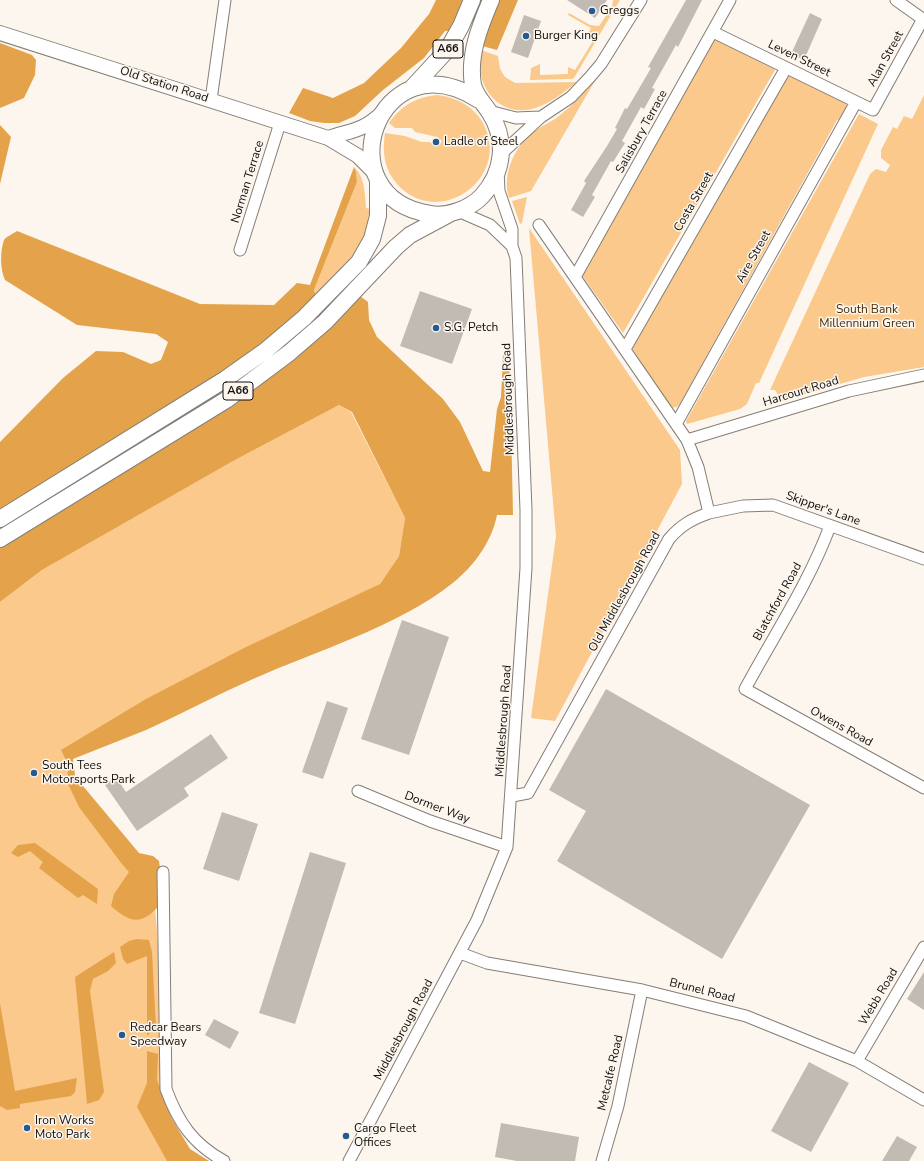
<!DOCTYPE html>
<html>
<head>
<meta charset="utf-8">
<style>
  body { margin:0 }
  canvas { display:block; background:#fcf6ee }
</style>
</head>
<body>
<canvas width="924" height="1161"></canvas>
<script>
const ctx = document.querySelector('canvas').getContext('2d');
ctx.lineJoin = 'round';
function fillPath(path, color) { ctx.fillStyle = color; ctx.fill(path, 'evenodd'); }
function strokePath(path, color, width, dash) { ctx.strokeStyle = color; ctx.lineWidth = width; ctx.lineCap = dash ? 'butt' : 'round'; ctx.setLineDash(dash || []); ctx.stroke(path); }
function label(font, color, halo, rows, align = 'center') {
  ctx.font = font + ' "Nunito Sans",sans-serif'; ctx.lineWidth = 3; ctx.setLineDash([]); ctx.textBaseline = 'middle'; ctx.strokeStyle = halo; ctx.fillStyle = color; for (const [text, x, y, turn = 0] of rows) {
    ctx.save(); ctx.translate(x, y); ctx.rotate((+turn || 0) * Math.PI / 180); ctx.textAlign = isNaN(turn) ? turn : align; if (halo) ctx.strokeText(text, 0, 0); ctx.fillText(text, 0, 0); ctx.restore();
  }
}
fillPath(new Path2D(`
  M613,0H620L574,78L572,79L530,80L531,68L540,64V75L568,74V67L575,70L593,41L586,37L591,28L568,15L569,13L590,25L599,26L612,7Z
  M715,38L774,67L775,70L623,333L581,274Z
  M481,50L498,56L500,69L505,77L515,83L577,82C565,91 553,102 538,107C513,117 489,103 482,79C480,70 481,59 481,50Z
  M788,73L843,101L847,105L842,118L837,120L681,402L677,407L671,408L630,345Z
  M596,79L531,191L509,198C501,174 516,142 538,129C545,124 553,121 559,116C573,105 585,92 596,79Z
  M438,95C458,98 475,107 484,125C511,179 438,230 397,184C384,169 382,152 385,133L405,136L422,142H429L439,145L442,141L437,137L415,132L412,128H395L389,123C402,105 416,97 438,95Z
  M924,95V367L864,377L778,402L777,398L779,397L775,390H770L870,174L876,169L886,172L890,165L881,158V150L893,127L897,129L904,116L912,119Z
  M859,114L878,124L759,383H756L747,404L740,409L687,424L686,421Z
  M354,167C365,177 365,194 366,208L370,209L365,236L351,261L316,296L314,290L357,182L356,172Z
  M527,197L522,223L520,224L512,201Z
  M529,228L680,450L682,484L555,721L531,718L556,536Z
  M339,405L351,412L405,518L399,556L380,584L67,762L68,784L153,880L173,1140L168,1161H0V602L42,570L235,460Z`), '#fac98b');
fillPath(new Path2D(`
  M436,0H466L449,31H445L424,58L383,90L355,116L339,123H324L310,121L289,113L303,88L333,98L364,83L401,48L429,14Z
  M498,0H518L497,50L482,46L487,27Z
  M0,43L32,55L36,60L35,75L24,98L0,108Z
  M0,125L11,137L0,184Z
  M354,167L356,172L357,182L314,290L316,296L270,338L226,369L0,510V442L63,378L96,351L123,352L151,364L161,360L168,342L156,334L77,325L5,280C0,269 0,251 4,240C7,236 13,234 17,231L200,304L274,305L297,283L310,285Z
  M360,296L368,302L369,320L377,337L443,399L460,422L483,471L490,472L497,409L501,397L503,355L508,358L510,376L513,515H497C492,541 474,566 454,582C398,627 318,650 253,679C216,695 182,714 146,730C122,740 97,749 73,759L76,782L83,786L139,853L153,856L159,861L160,868L157,871L158,907C140,926 129,922 111,906L114,894L129,872L122,864L79,807L68,784L67,762L61,750L146,699L244,648L380,584L399,556L405,518L352,412L339,405L235,460L42,570L0,602V547L201,425L268,377Z
  M35,843L98,889L97,904L83,895L78,898L39,868L43,862L30,851L18,857L11,853L18,845Z
  M137,939L149,940L152,952L156,1027L147,1036V956L127,964L123,959L120,947L129,941Z
  M114,952L116,963L108,971L93,979L90,991L104,1092L99,1100L87,1104L75,977Z
  M0,1003L15,1091L77,1078L75,1092L71,1096L20,1104V1108L7,1110L0,1106Z
  M147,1051L158,1054L157,1080L171,1117L190,1149L209,1161H167L137,1107L147,1083Z`), '#e4a34a');
fillPath(new Path2D(`
  M567,0H607L595,18Z
  M686,0H702L678,47L676,45L652,88L655,89L644,109L641,107L622,141L625,143L613,162L611,161L592,195L595,197L583,217L571,210L586,183L584,181L607,146L617,129L615,128L625,108L627,109L637,92L651,68L648,67Z
  M810,13L822,19L804,60L791,54Z
  M524,15L541,21L528,58L511,52Z
  M420,291L472,309L452,364L400,346Z
  M402,620L449,637L409,755L361,739Z
  M606,689L810,805L722,959L557,861L586,811L549,790Z
  M327,701L348,708L323,779L302,772Z
  M211,734L228,758L184,788L189,796L137,831L105,785L116,777L126,792Z
  M222,812L258,824L239,881L203,869Z
  M310,852L346,863L295,1024L259,1013Z
  M924,972V1010L907,999Z
  M214,1019L239,1032L230,1049L205,1035Z
  M809,1062L849,1083L811,1152L771,1131Z
  M501,1123L579,1137L575,1161H517L495,1157Z
  M897,1136L917,1147L909,1161H882Z`), '#c1bbb4');
const minor = new Path2D(`
  M896,0L924,20
  M713,32L873,110L923,19
  M211,100L225,0
  M489,111L516,118L541,117
  M501,154L541,117L571,97L590,77L601,64L641,0
  M458,211L490,225L512,246
  M240,250L280,123
  M575,277L730,0
  M625,349L786,68
  M676,424L856,102
  M687,440L849,391L924,375
  M709,513L743,506L773,505L924,559
  M830,526C809,583 774,635 745,689L924,788
  M358,791L430,821L507,847
  M512,796L528,793L669,539C681,525 692,519 709,513L698,467L687,440L539,225
  M163,872L166,1089C178,1122 193,1144 224,1161
  M460,953L487,963L642,990L746,1016L857,1061L924,1100
  M857,1061L924,947
  M349,1161L477,920L507,847L526,568V510L516,258L512,246V229L499,191L498,171
  M602,1161L618,1106L642,990`);
const major = new Path2D(`
  M0,33L328,138L358,156L374,172
  M328,138C351,130 362,132 382,113`);
const highway = new Path2D(`
  M412,88L448,49L461,26L472,0
  M479,100C378,35 322,197 430,214C447,217 470,209 482,196C504,172 507,140 490,113C484,103 476,97 473,85C468,55 480,26 491,0
  M0,519L224,380L265,351L304,318L359,262L372,239L378,216V181
  M0,539L226,400L289,353L325,322L396,247L410,235L451,213`);
strokePath(minor, '#847e77', 13);
strokePath(major, '#847e77', 16);
strokePath(highway, '#847e77', 18);
strokePath(minor, '#fff', 11);
strokePath(major, '#fff', 14);
strokePath(highway, '#fff', 16);
for (const [x, y, r, color] of [
  [592,11,4,"#245991"],
  [526,36,4,"#245991"],
  [436,142,4,"#245991"],
  [436,328,4,"#245991"],
  [34,773,4,"#245991"],
  [122,1035,4,"#245991"],
  [27,1128,4,"#245991"],
  [346,1136,4,"#245991"]
]) { const dot = new Path2D(); dot.arc(x, y, r, 0, 2 * Math.PI); ctx.fillStyle = color; ctx.fill(dot); strokePath(dot, '#fcf6ee', 1.5); }
for (const [x, y, w] of [
  [448,49,30],
  [238,391,30]
]) { const box = new Path2D(); box.roundRect(x - w / 2, y - 9, w, 18, 3); ctx.fillStyle = '#fcf6ee'; ctx.fill(box); strokePath(box, '#100e0c', 1); }
label('bold 11px', '#100e0c', null, [
  ["A66",448,49],
  ["A66",238,391]
]);
label('12px', '#100e0c', '#fcf6ee', [
  ["Greggs",600,11],
  ["Burger King",534,36],
  ["Ladle of Steel",444,142],
  ["S.G. Petch",444,328],
  ["South Tees",42,766],
  ["Motorsports Park",42,780],
  ["Redcar Bears",130,1028],
  ["Speedway",130,1042],
  ["Iron Works",35,1121],
  ["Moto Park",35,1135],
  ["Cargo Fleet",354,1129],
  ["Offices",354,1143]
], 'left');
label('12px', '#100e0c', '#fcf6ee', [
  ["Leven Street",799,59,26],
  ["Alan Street",886,59,-61],
  ["Old Station Road",164,85,18],
  ["Salisbury Terrace",642,132,-61],
  ["Norman Terrace",248,182,-73],
  ["Costa Street",694,202,-60],
  ["Aire Street",754,257,-61],
  ["Harcourt Road",801,392,-17],
  ["Middlesbrough Road",509,399,-92],
  ["Skipper's Lane",823,509,20],
  ["Old Middlesbrough Road",625,592,-61],
  ["Blatchford Road",778,602,-61],
  ["Middlesbrough Road",504,721,-86],
  ["Owens Road",841,727,29],
  ["Dormer Way",437,808,21],
  ["Brunel Road",702,991,14],
  ["Webb Road",879,997,-59],
  ["Middlesbrough Road",404,1030,-62],
  ["Metcalfe Road",611,1073,-77]
]);
label('12px', '#482e07', '#fcf6ee', [
  ["South Bank",867,310],
  ["Millennium Green",867,324]
]);
</script>
</body>
</html>
